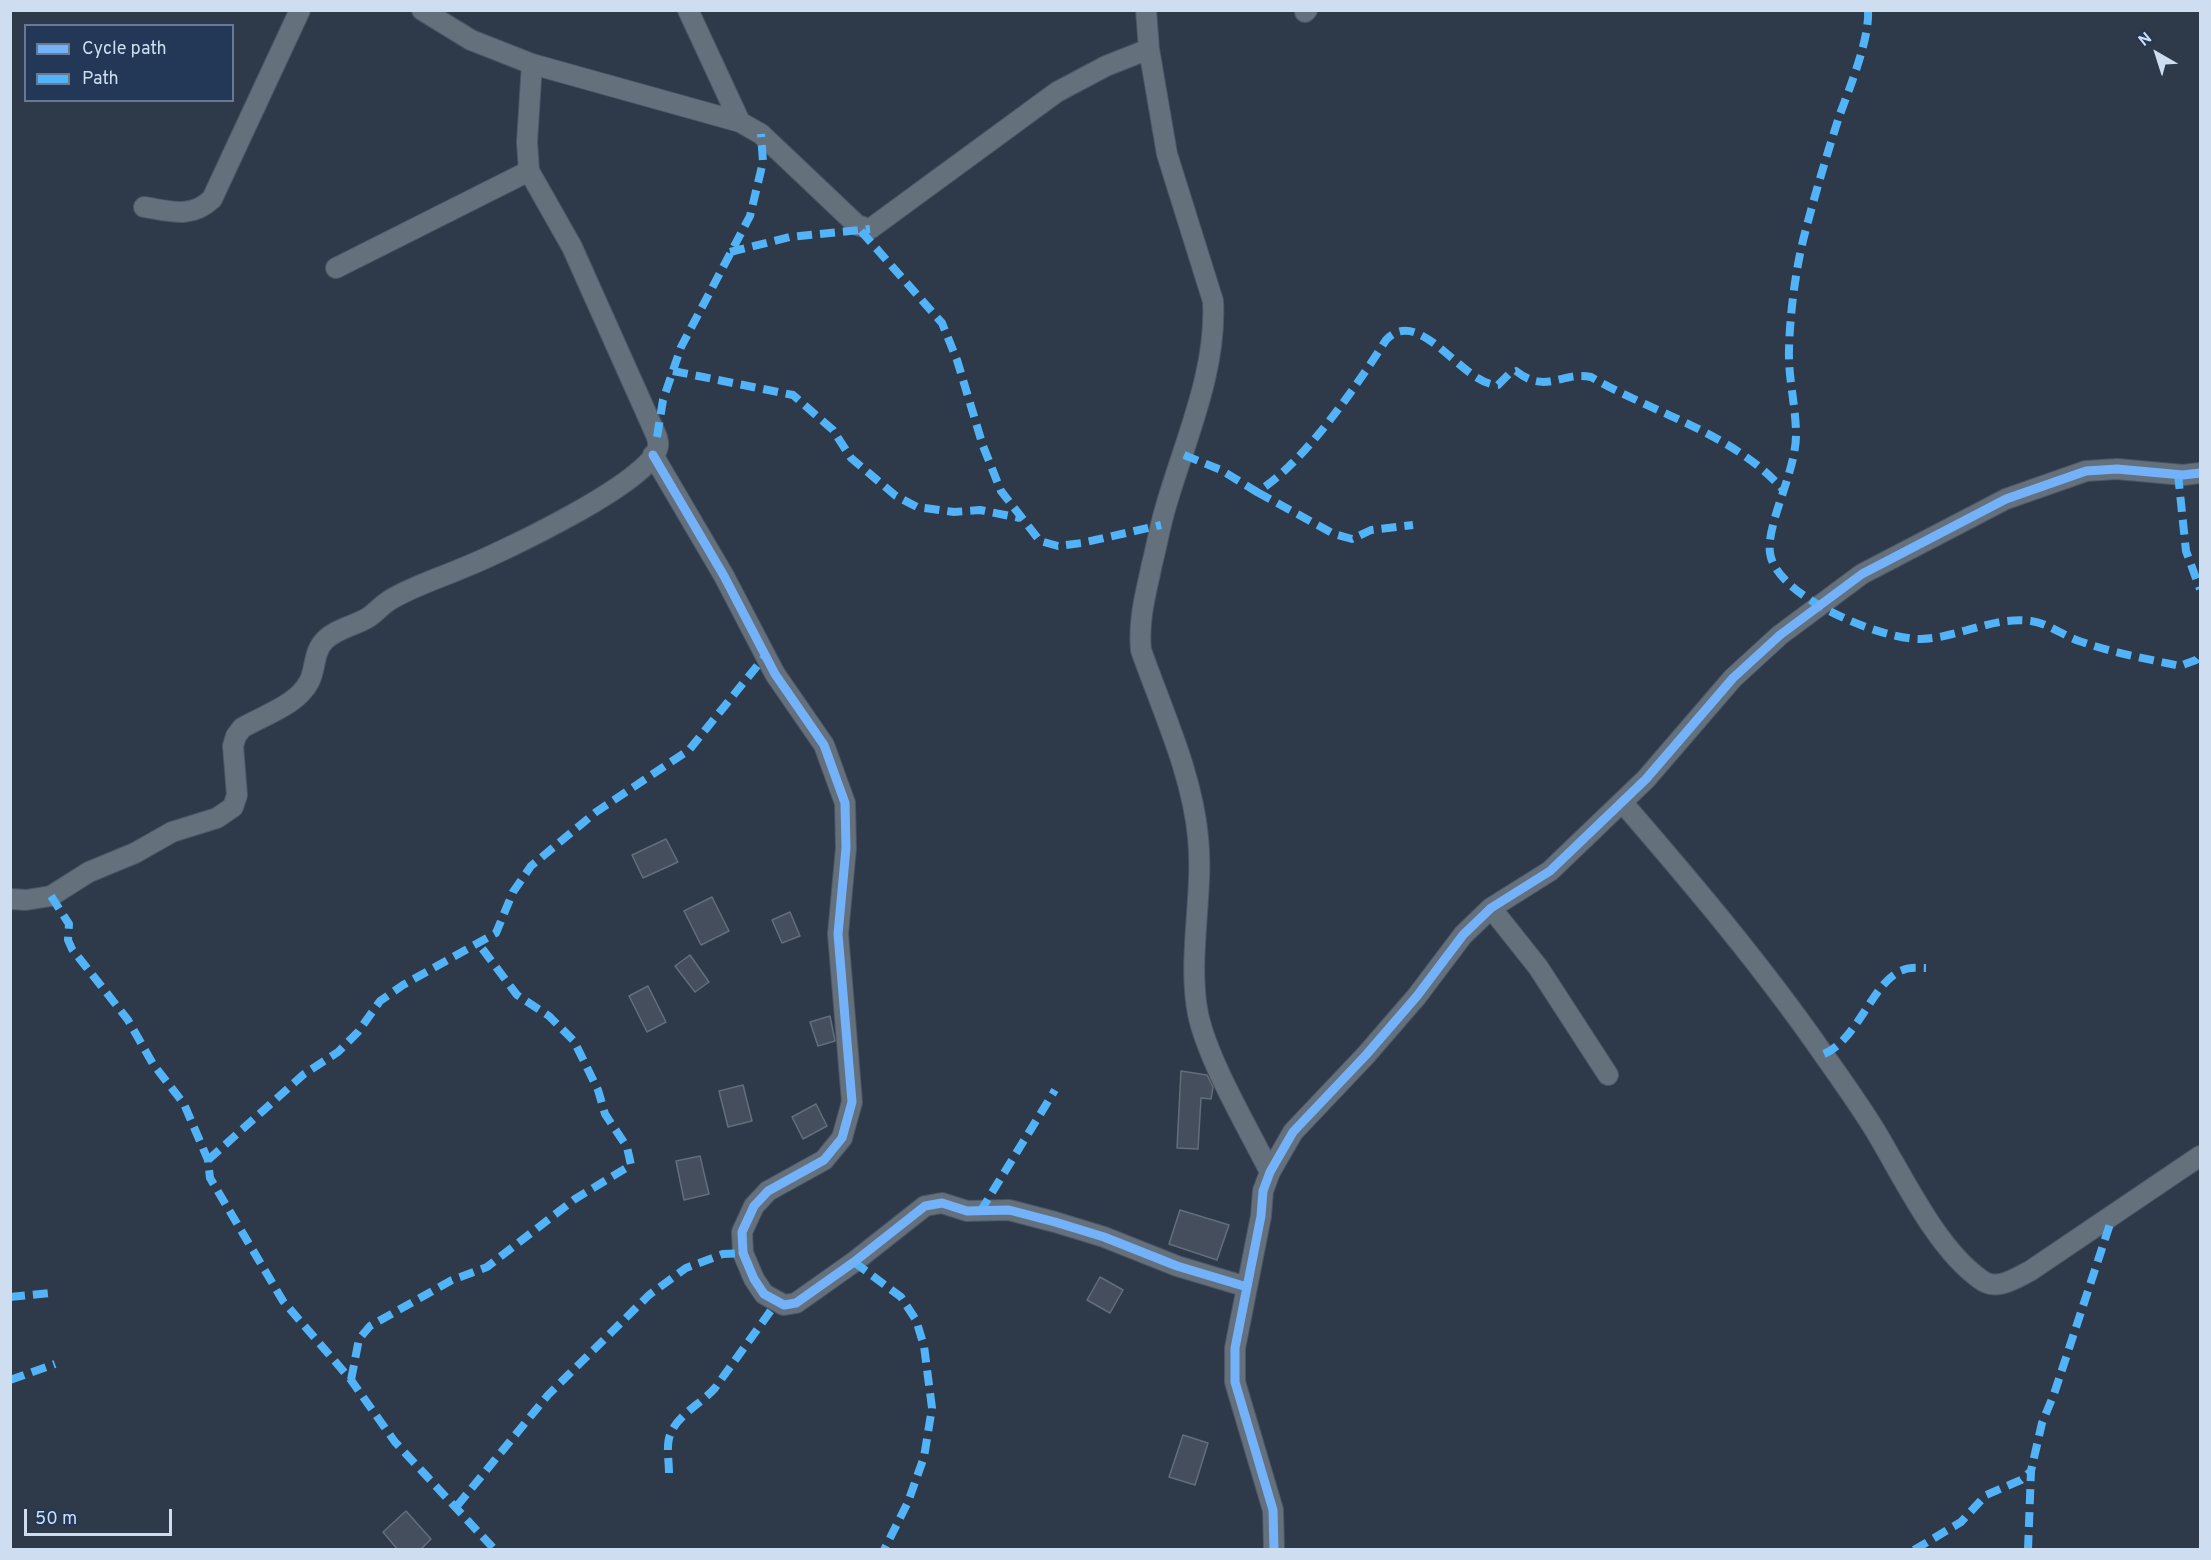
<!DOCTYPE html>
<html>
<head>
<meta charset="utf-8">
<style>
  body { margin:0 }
  #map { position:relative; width:2211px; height:1560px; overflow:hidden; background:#2e3a4a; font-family:Overpass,sans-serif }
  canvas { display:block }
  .frame { position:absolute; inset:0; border:12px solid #cfddf0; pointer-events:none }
  .legend { position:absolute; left:24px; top:24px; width:210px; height:78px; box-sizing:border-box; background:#223856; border:2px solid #677a94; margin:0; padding:8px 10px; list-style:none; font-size:18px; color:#cfddf0 }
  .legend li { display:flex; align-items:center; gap:12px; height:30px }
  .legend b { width:30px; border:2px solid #677a94 }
  .north { position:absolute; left:2127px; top:24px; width:60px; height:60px; -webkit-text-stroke:4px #223856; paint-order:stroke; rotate:321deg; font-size:16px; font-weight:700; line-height:24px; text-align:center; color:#cfddf0 }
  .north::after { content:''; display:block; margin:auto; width:21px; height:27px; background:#cfddf0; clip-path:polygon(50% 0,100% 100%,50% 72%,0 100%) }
  .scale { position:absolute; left:24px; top:1509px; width:148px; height:27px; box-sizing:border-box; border:3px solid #cfddf0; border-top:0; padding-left:8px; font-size:18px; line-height:21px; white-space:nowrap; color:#cfddf0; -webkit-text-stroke:4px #223856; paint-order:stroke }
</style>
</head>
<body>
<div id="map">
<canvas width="2211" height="1560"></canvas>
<div class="frame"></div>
<ul class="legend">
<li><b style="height:8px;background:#73b2f8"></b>Cycle path</li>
<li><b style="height:8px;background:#52b3f8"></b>Path</li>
</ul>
<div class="north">N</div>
<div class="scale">50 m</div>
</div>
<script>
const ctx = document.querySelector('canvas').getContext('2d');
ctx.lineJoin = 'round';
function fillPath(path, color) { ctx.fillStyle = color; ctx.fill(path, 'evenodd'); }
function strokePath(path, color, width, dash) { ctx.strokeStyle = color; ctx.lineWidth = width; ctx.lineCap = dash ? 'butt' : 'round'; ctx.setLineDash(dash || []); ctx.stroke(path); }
const building = new Path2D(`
  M666,839L678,862L643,878L632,855Z
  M712,897L729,931L701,945L684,911Z
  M790,912L800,936L782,943L772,920Z
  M690,955L709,982L695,992L675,966Z
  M648,986L666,1022L647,1032L629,996Z
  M830,1016L835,1041L818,1046L810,1022Z
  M1181,1071L1207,1075L1213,1087L1211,1099L1201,1098L1198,1149L1177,1148Z
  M743,1085L752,1121L728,1127L719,1091Z
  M816,1104L827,1126L803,1139L792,1117Z
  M700,1156L709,1194L684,1200L676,1161Z
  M1180,1210L1229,1225L1217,1260L1169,1244Z
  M1100,1277L1123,1290L1110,1313L1087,1300Z
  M1183,1435L1208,1443L1195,1485L1169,1477Z
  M406,1511L431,1539L420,1550H398L383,1532Z`);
fillPath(building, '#444e5c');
strokePath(building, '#636e7c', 1.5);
const street = new Path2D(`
  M422,10L471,40L532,64L740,122L761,134L857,225L870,229L1057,92L1106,66L1149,49
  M688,10L740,122
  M1146,10L1149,49L1167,154L1213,301C1217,371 1185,440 1166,506C1160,525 1157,545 1152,564C1146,593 1138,620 1141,650C1162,710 1192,773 1198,837C1204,894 1187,958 1198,1014C1208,1061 1248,1128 1270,1172
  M1305,12L1307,10
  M144,207C170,211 191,219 212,199L300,10
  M336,268L529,171
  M653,455L724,576L775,674L824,745L845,803L846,848L838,934L852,1102L842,1138L824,1160L768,1191L754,1206L742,1232L743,1253L754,1279L764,1294L784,1305L796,1303L854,1262L925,1206L942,1203L967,1211L1009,1210L1055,1222L1104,1237L1177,1266L1247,1287
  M1622,802C1693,884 1763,967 1824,1055C1841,1079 1858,1103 1873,1127C1902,1174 1935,1247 1980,1279C1996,1292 2014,1279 2030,1271L2200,1156
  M10,899L26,900L51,896L89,872L135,853L172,832L217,818L233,807L237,795L233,746L236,736L242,728C264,715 297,705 309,682C316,669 313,652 325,640C337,628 355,626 369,617C376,612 382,605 390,600C413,586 440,578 465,567C498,554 655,480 658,446C659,443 657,440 657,437L572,247L529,171L527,142L532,64
  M1491,908L1538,967L1608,1075
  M1274,1550L1273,1510L1235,1382V1348L1261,1216L1263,1191L1270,1172L1293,1132L1366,1055L1417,996L1463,935L1491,908L1550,871L1646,779L1733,678L1780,635L1862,574L2006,499L2086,471L2117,469L2183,475L2200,473`);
strokePath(street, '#4c5665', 22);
strokePath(street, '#65707d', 20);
strokePath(new Path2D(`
  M1868,10C1870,39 1849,89 1839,117C1827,154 1816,191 1806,229C1796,265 1790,312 1789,349C1788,378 1796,406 1796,435C1796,472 1766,524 1770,553C1776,597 1882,640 1921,639C1958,638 1993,616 2031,621C2048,623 2065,637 2082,642C2114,653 2148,659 2180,666L2196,660L2200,655
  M861,231L942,323L957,360L983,446L1001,491L1040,541L1058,546L1082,543L1161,525
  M730,252L790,237L870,229
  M673,371L793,395L833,430L851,458L896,496L917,507L954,512L980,510L1020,518
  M657,437L663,400L681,347L750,216L763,162L761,134
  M1184,455L1221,470L1257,492C1303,464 1356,387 1386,340C1420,304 1462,385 1498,385L1510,373L1516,371C1546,395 1562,371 1591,377C1655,414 1736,434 1785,492
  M2178,474L2186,551L2200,589
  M1257,492L1334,534L1352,539L1371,530L1413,525
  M51,896L69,924L68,940L72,949L128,1020L153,1064L184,1104L208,1160L210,1178L283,1301L351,1380L395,1442L495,1550
  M1824,1054C1859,1039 1873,980 1903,970C1910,967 1919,968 1926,968
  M208,1160L304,1074L338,1052L358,1032L380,1001L403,985L496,933L513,892L531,866L596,812L689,750L766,655
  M980,1212L1055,1090
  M854,1262L901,1297L916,1320L924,1346L932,1408L924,1457L908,1502L884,1550
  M10,1297L50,1293
  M10,1380L55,1364
  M351,1380L359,1339L370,1326L452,1280L487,1267L575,1199L631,1165L627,1147L605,1114L598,1090L574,1041L549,1016L517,995L478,943
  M669,1473C669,1462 666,1445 670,1435C677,1415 701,1404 715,1388L777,1302
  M457,1506L548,1395L649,1295L686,1268L723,1254L743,1253
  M1914,1550L1961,1522L1986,1495L2021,1480L2031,1471
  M2028,1550L2031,1471L2042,1423L2054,1394L2112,1218`), '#52b3f8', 8, [15, 8]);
strokePath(new Path2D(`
  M653,455L724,576L775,674L824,745L845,803L846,848L838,934L852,1102L842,1138L824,1160L768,1191L754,1206L742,1232L743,1253L754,1279L764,1294L784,1305L796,1303L854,1262L925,1206L942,1203L967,1211L1009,1210L1055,1222L1104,1237L1177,1266L1247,1287
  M1274,1550L1273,1510L1235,1382V1348L1261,1216L1263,1191L1270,1172L1293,1132L1366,1055L1417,996L1463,935L1491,908L1550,871L1646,779L1733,678L1780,635L1862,574L2006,499L2086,471L2117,469L2183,475L2200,473`), '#73b2f8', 9);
</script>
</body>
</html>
